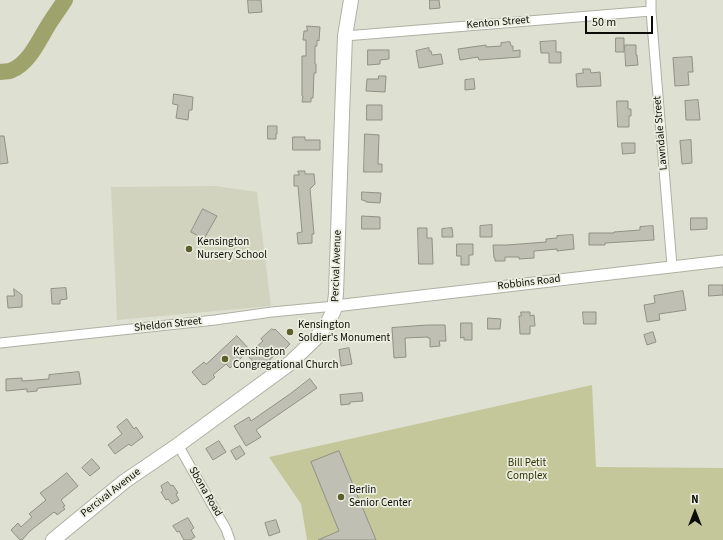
<!DOCTYPE html>
<html>
<head>
<meta charset="utf-8">
<style>
  body { margin:0 }
  #map { position:relative; width:723px; height:540px; overflow:hidden; background:#dee0d2; font-family:"Source Sans 3",sans-serif }
  canvas { display:block }
  .north { position:absolute; left:675px; top:492px; width:40px; height:40px; -webkit-text-stroke:3px #ebeddf; paint-order:stroke; rotate:0deg; font-size:11px; font-weight:700; line-height:16px; text-align:center; color:#0c0d08 }
  .north::after { content:''; display:block; margin:auto; width:14px; height:18px; background:#0c0d08; clip-path:polygon(50% 0,100% 100%,50% 72%,0 100%) }
  .scale { position:absolute; left:585px; top:16px; width:68px; height:18px; box-sizing:border-box; border:2px solid #0c0d08; border-top:0; padding-left:5px; font-size:12px; line-height:14px; white-space:nowrap; color:#0c0d08; -webkit-text-stroke:3px #ebeddf; paint-order:stroke }
</style>
</head>
<body>
<div id="map">
<canvas width="723" height="540"></canvas>
<div class="north">N</div>
<div class="scale">50 m</div>
</div>
<script>
const ctx = document.querySelector('canvas').getContext('2d');
ctx.lineJoin = 'round';
function fillPath(path, color) { ctx.fillStyle = color; ctx.fill(path, 'evenodd'); }
function strokePath(path, color, width, dash) { ctx.strokeStyle = color; ctx.lineWidth = width; ctx.lineCap = dash ? 'butt' : 'round'; ctx.setLineDash(dash || []); ctx.stroke(path); }
function label(font, color, halo, rows, align = 'center') {
  ctx.font = font + ' "Source Sans 3",sans-serif'; ctx.lineWidth = 3.5; ctx.setLineDash([]); ctx.textBaseline = 'middle'; ctx.strokeStyle = halo; ctx.fillStyle = color; for (const [text, x, y, turn = 0] of rows) {
    ctx.save(); ctx.translate(x, y); ctx.rotate((+turn || 0) * Math.PI / 180); ctx.textAlign = isNaN(turn) ? turn : align; if (halo) ctx.strokeText(text, 0, 0); ctx.fillText(text, 0, 0); ctx.restore();
  }
}
fillPath(new Path2D(`
  M216,186L257,192L271,306L117,320L111,187Z`), '#d1d3bf');
fillPath(new Path2D(`
  M592,385L596,467L723,468V540H307L301,504L269,457Z`), '#c3c799');
strokePath(new Path2D(`
  M0,72C4,71 9,72 12,70C29,64 40,38 49,24C54,16 60,8 65,0`), '#9ea26b', 16);
const building = new Path2D(`
  M248,0H261L262,12L249,13Z
  M430,0H439L440,8L430,9Z
  M307,26L320,27L319,41L317,40V46H315V64H316V73H314L313,98H311V102H302L303,96H302V56H306V40H303L304,31H307Z
  M616,38H624V52H616Z
  M556,41V52H561V63H549V53H541L540,42Z
  M510,42L511,46H513V51L520,50V57L479,60L478,57L460,60L458,49L486,45V47L501,46V43Z
  M625,45H636V55H637L638,65L626,66Z
  M429,48V51H431L432,55L441,54L443,64L419,68L416,51Z
  M368,50H389V59L380,60V64L368,65Z
  M692,57L693,72H688L689,85L675,86L673,58Z
  M583,69H590L591,73L600,72L601,86L577,87L576,74L583,73Z
  M379,76H386L385,92L366,91L367,79H378Z
  M474,79L475,89L465,90V80Z
  M174,94L193,97L192,110H189L188,120L176,118L178,105L173,104Z
  M698,100L700,120H686L685,101Z
  M617,101H628V109H631V116H629V127H618Z
  M367,105H382V120H367Z
  M268,126H277V134H276V139H268Z
  M365,134L379,135L378,164H382V172H364Z
  M0,136H4L8,163L0,164Z
  M293,137H305V140H320V150H293Z
  M691,140L692,163L682,164L680,141Z
  M622,143H635V153L623,154Z
  M298,171H305V174H314L315,184L310,189L314,234H312V243L298,244L297,233L302,232L298,186H294V175H299Z
  M362,192L381,193L380,203L366,202V201L362,200Z
  M203,209L217,216L204,239L191,232Z
  M362,216L380,217V229H362Z
  M691,218H707V229L691,230Z
  M492,225V237H480V226Z
  M653,226L654,240L605,243V245H589V233H614V232L640,230V227Z
  M418,228H427V238H432L433,264H419Z
  M452,228L453,237H442V229Z
  M573,235L574,249L557,251V249L534,251V258L519,259V257H505V261H495V258H494L493,245H507L546,242V239L557,238V236Z
  M457,244H473V255H469V265H461V256H457Z
  M709,285H723V295L709,296Z
  M66,288L67,299L60,300V304H52L51,289Z
  M14,289L22,295V307L8,308L7,296H14Z
  M683,291L686,310L659,314L660,320L647,322L644,305L655,303L654,296Z
  M521,312H530V316L534,315L535,326H530V334H520L519,316H521Z
  M583,312H596V324H584Z
  M488,318L501,319L500,329H488Z
  M461,323H472V340H464V337L461,338Z
  M428,325H445L446,341H439L440,346L430,347V338H428V337L405,338L406,357L394,358L392,328Z
  M272,329L274,330L275,329L290,344L278,356L276,354L260,369L247,355L263,341L261,339Z
  M653,332L656,342L647,345L644,335Z
  M237,336L250,350L230,368L226,364L213,375L215,377L205,385L204,384L203,385L192,372L204,362L206,364Z
  M349,348L352,364L341,366L339,350Z
  M79,372L81,384L39,388L37,389V391L27,392V389L6,391V379L22,378V381L49,379V375Z
  M310,379L317,388L256,430L261,437L246,446L234,426L249,417L251,421L290,394Z
  M362,393L363,401L350,402V404L341,405L340,395Z
  M127,419L134,429L136,427L143,437L131,446L129,444L115,454L108,445L122,434L117,427Z
  M219,441L226,452L213,460L206,449Z
  M240,446L245,454L236,460L231,451Z
  M339,451L376,540H318L339,531L311,462Z
  M92,459L100,468L90,476L82,468Z
  M67,473L78,486L61,500L65,506L63,507L65,509L57,515L56,513H55L54,512L30,531L22,540H20L11,530L18,523L21,527L32,517L29,514L46,500L40,493L50,486Z
  M168,482L171,486L173,485L178,493L176,494L179,500L172,504L168,499L166,500L161,492L163,491L161,486Z
  M188,518L194,528L191,530L195,537L190,540H184L179,531L177,532L173,526Z
  M276,520L280,532L269,536L265,523Z`);
fillPath(building, '#bfc0b3');
strokePath(building, '#909185', 1);
const minor = new Path2D(`
  M651,0V11L672,266
  M345,36L651,11
  M0,343L215,320L272,312L335,306
  M178,445L226,529L230,540`);
const tertiary = new Path2D(`
  M335,306L723,261`);
const primary = new Path2D(`
  M53,540L125,481L178,445L289,364L316,338L327,324L334,310L336,294L342,115L345,36L351,0`);
strokePath(minor, '#afb0a3', 11);
strokePath(tertiary, '#afb0a3', 13);
strokePath(primary, '#afb0a3', 16);
strokePath(minor, '#fff', 9);
strokePath(tertiary, '#fff', 11);
strokePath(primary, '#fff', 14);
for (const [x, y, r, color] of [
  [189,249,4,"#5c5f2c"],
  [290,332,4,"#5c5f2c"],
  [225,359,4,"#5c5f2c"],
  [341,497,4,"#5c5f2c"]
]) { const dot = new Path2D(); dot.arc(x, y, r, 0, 2 * Math.PI); ctx.fillStyle = color; ctx.fill(dot); strokePath(dot, '#ebeddf', 1.5); }
label('11px', '#0c0d08', '#ebeddf', [
  ["Kenton Street",498,23,-5],
  ["Lawndale Street",661,133,-95],
  ["Percival Avenue",337,266,-88],
  ["Robbins Road",529,283,-7],
  ["Sheldon Street",168,325,-6],
  ["Sbona Road",205,492,60],
  ["Percival Avenue",111,493,-38]
]);
label('11px', '#0c0d08', '#ebeddf', [
  ["Kensington",197,243],
  ["Nursery School",197,256],
  ["Kensington",298,326],
  ["Soldier's Monument",298,339],
  ["Kensington",233,353],
  ["Congregational Church",233,366],
  ["Berlin",349,491],
  ["Senior Center",349,504]
], 'left');
label('11px', '#313305', '#ebeddf', [
  ["Bill Petit",527,464],
  ["Complex",527,477]
]);
</script>
</body>
</html>
